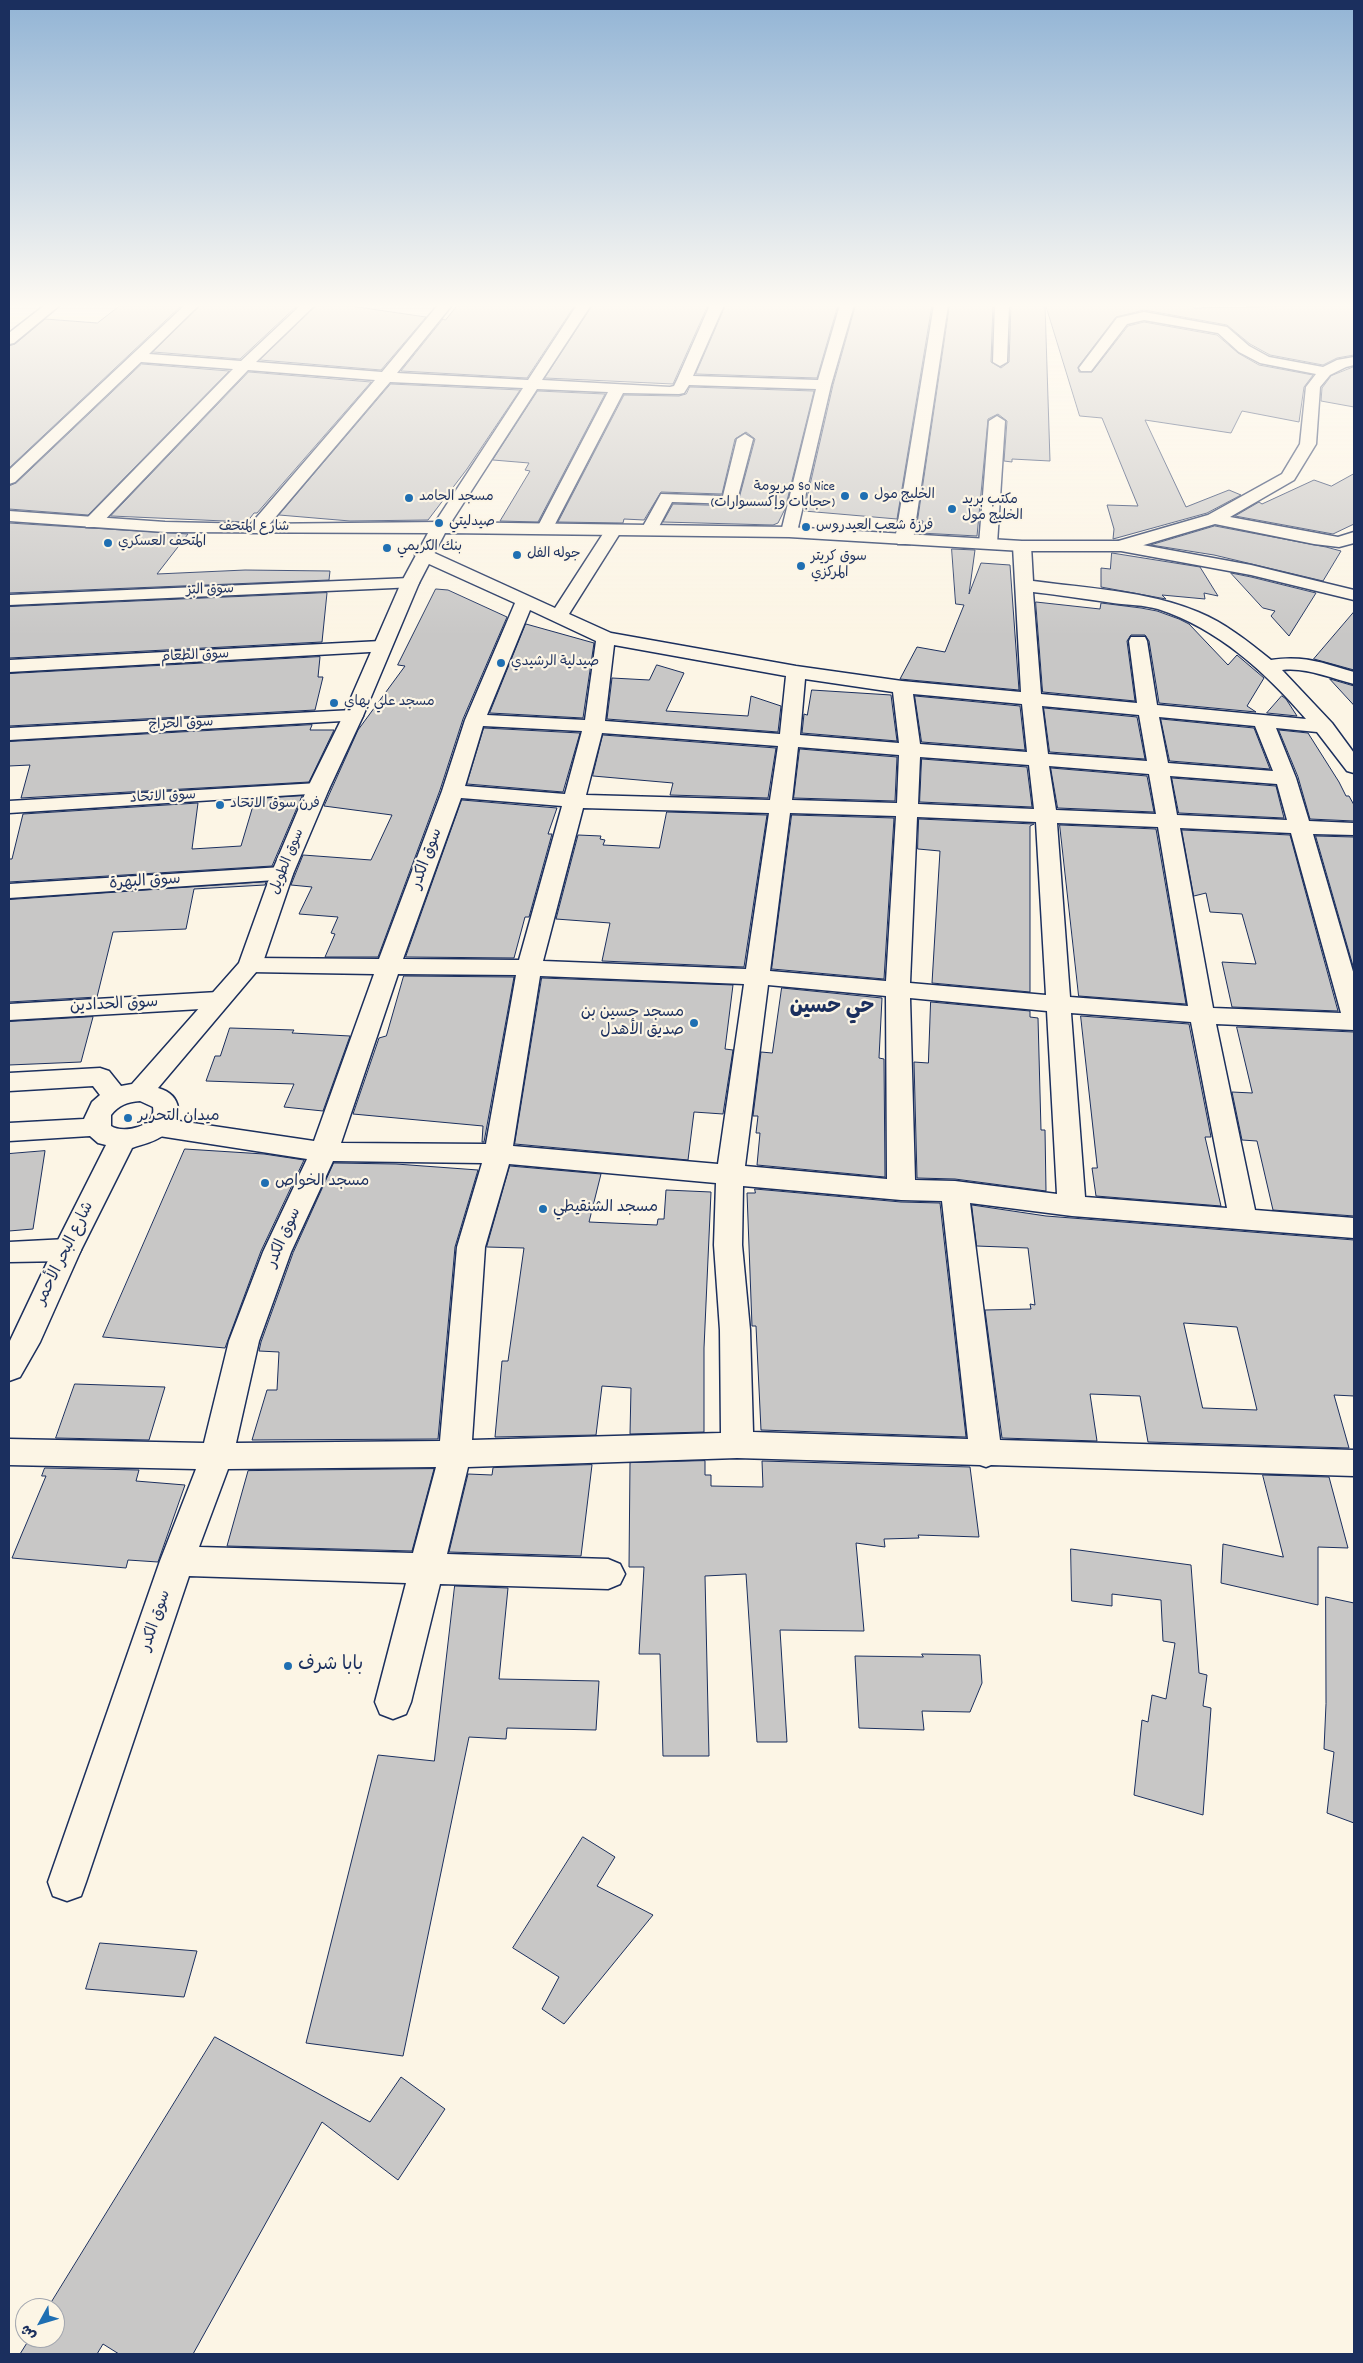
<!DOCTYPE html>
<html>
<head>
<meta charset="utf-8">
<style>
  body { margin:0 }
  #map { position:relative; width:1363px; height:2363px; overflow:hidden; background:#fcf5e5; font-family:Dekko,"Playpen Sans Arabic",sans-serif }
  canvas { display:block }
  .frame { position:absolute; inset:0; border:10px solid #1b2f5e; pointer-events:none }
  .north { position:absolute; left:15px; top:2298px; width:50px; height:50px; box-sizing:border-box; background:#fcf5e5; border:1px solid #a2a6af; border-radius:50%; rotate:231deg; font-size:14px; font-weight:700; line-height:20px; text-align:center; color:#1b2f5e }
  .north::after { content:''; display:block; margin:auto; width:18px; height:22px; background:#1f6fb2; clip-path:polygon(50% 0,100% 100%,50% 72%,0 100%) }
</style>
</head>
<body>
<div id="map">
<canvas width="1363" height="2363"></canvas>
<div class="frame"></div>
<div class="north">ش</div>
</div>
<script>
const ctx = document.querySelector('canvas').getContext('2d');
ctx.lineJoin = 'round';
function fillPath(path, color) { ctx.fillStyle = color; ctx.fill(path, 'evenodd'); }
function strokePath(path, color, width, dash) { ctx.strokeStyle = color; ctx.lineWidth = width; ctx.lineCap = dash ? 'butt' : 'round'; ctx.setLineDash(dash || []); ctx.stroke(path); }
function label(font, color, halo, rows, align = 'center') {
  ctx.font = font + ' Dekko,"Playpen Sans Arabic",sans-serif'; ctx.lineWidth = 4.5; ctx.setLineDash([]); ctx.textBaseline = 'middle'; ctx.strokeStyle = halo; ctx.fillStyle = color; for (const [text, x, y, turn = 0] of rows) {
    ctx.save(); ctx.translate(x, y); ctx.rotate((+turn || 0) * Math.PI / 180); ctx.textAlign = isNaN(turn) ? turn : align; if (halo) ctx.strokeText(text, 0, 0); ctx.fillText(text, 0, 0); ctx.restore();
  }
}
const building = new Path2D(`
  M121,305H182L9,468V346L15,344L45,319L97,323Z
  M201,305H298L240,359L153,352Z
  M317,305H344L426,317L381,370L260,360Z
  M458,305H575L527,378L401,371L443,319L445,320Z
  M593,305H708L673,384L545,378Z
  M726,305H838L817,378L696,374Z
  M856,305H932L897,519L804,511L833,385Z
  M950,305H993L991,362L1001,368L1009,362L1011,305H1045L1050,461L1012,459V462L1004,461L1007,421L998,414L988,419L977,536L920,533L923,521L918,520Z
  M1046,305H1193L1194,308L1354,305V355L1337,358L1323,365L1270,355L1250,344L1227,325L1144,310L1116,317L1078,367L1079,372H1092L1128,326L1144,322L1217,335L1238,353L1259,365L1313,375L1304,387L1299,422L1242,411L1231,433L1145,420L1186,507L1229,490L1241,495L1207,513L1113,539L1114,529L1107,505L1138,506L1102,418L1080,416Z
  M142,364L229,371L88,515L9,509V486L16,483Z
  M1354,367V407L1321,401L1322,388L1331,376Z
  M249,372L371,382L257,513H254L247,522L111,516Z
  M391,384L520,390L467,469L428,520L350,521L279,515Z
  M690,387L814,391L785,509L778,523L773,525L663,522L673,504L737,506L755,439L746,432L735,439L722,494L661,492L644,520L624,519L623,523L558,522L624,395L679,396L686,394Z
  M538,391L605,394L538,522L500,521L530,471L525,470L529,463L493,460Z
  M1354,474V524L1333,534L1235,516L1259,502L1262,504L1314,480L1331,486Z
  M9,523L188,534L157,574L245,570L330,571L329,580L9,593Z
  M1215,526L1326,547L1341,551L1323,581L1214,555L1151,545Z
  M952,549L975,550L969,594L981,563L1010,565L1019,690L900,679L917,647L945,652L964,605L956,604Z
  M1112,553L1200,567L1218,596L1204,593L1205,599L1162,595L1166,599L1101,587V568L1110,569Z
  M1231,573L1251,577L1316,593L1289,636L1271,616L1275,611L1263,608Z
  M436,589L448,590L507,617L463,719L440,790L378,957H325L335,934L331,933L338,917L299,914L312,887L291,885L303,855L371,860L392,815L324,806L358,730L405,666L398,665Z
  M327,593L322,642L9,658V607Z
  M1036,602L1100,609L1101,603L1141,608L1157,611L1179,619L1189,624L1228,665L1237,655L1264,678L1247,706L1256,712L1159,703L1149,641L1145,635H1131L1127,641L1135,701L1043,692Z
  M1354,612V670L1314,659Z
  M526,624L594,643L583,718L490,713Z
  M320,657L318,677H323L315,710L9,726V674Z
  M657,665L684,673L666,711L748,716L751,696L781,706L778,732L607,719L612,678L649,680Z
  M1330,679L1354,686V705Z
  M812,690L891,695L897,741L802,733L804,714L807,715Z
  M915,696L1020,706L1025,750L922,742Z
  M1282,696L1286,699L1297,716L1267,713Z
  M1044,708L1137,717L1145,759L1050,752Z
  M1161,719L1254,728L1270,769L1170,761Z
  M312,725L310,730H334L309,782L21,798L30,765L9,766V742Z
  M484,728L580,733L563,792L467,784Z
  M1279,730L1308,733L1339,782L1346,796H1349L1354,805V821L1310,819L1298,777Z
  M603,735L776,748L768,798L670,795L673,783L593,776Z
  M800,749L897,757L895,801L794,798Z
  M922,759L1027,767L1032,807L920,802Z
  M1051,768L1147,776L1154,812L1058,808Z
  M1172,778L1276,786L1284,818L1179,813Z
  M302,796L272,866L9,882V859H12L23,814L198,803L192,849L241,846L255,799Z
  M462,800L557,808L548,834H552L529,917H525L514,958L406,957Z
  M667,812L767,815L744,967L602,961L610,923L556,919L578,835L601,836L600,839L605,840L603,845L659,848Z
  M792,815L894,818L884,979L772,969Z
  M919,819L1034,824L1030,826V992L932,983L940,851L918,849Z
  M1060,825L1156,829L1186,1004L1079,996Z
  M1182,830L1290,835L1338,1011L1232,1007L1222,962L1256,964L1242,914L1210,912L1206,893L1194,896Z
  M1316,836L1354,837V969Z
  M266,882L265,885L194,889L186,929L113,932L97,997L9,1002V900Z
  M404,976L514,977L484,1142H482L483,1126L353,1114L379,1038L386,1036Z
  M542,978L733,985L725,1049L733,1050L723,1114L694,1112L688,1160L515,1144Z
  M782,988L882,998L879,1058L884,1059L885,1177L757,1165L760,1133H756L758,1116H753L761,1052L772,1053Z
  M931,1002L1030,1011V1017L1038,1018L1041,1130H1045L1046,1191L955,1179L917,1178L914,1062L928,1063Z
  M1081,1016L1189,1024L1211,1137H1205L1221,1206L1096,1196L1092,1168H1097Z
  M93,1017L81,1062L9,1065V1022Z
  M1237,1027L1354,1032V1216L1273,1210L1257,1141L1242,1140L1232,1092L1252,1093Z
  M230,1028L294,1030L292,1033L350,1036L323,1111L284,1107L294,1084L206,1081L215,1056H220Z
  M185,1149L264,1154L304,1160L261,1251L225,1348L103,1337Z
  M45,1151L33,1229L9,1231V1154Z
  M334,1163L396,1164L478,1170L455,1247L438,1439L252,1440L267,1390H277L279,1352L259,1351L261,1342L293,1253Z
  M510,1166L601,1174L589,1222L657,1225L658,1219H664L666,1190L711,1192L704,1348V1432L630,1434L631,1388L602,1386L596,1435L495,1437L502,1361H508L524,1248L487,1247Z
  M755,1189L901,1202L940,1203L966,1437L761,1430L756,1326H752L747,1193H755Z
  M972,1205L1046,1216L1354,1240V1396L1334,1395L1349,1448L1148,1442L1140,1396L1090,1394L1097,1441L1002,1438L985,1310L1031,1309L1030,1304L1035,1305L1028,1248L977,1246ZM1184,1323L1237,1327L1257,1410L1203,1408Z
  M75,1384L165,1387L149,1440L56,1438Z
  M705,1461V1475H711V1486L763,1487L762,1461L970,1467L979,1537L918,1535L919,1538L884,1539L885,1547L856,1543L864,1631L780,1630L787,1742H757L746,1574L705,1576L709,1756H663L660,1654H639L644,1567H629L630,1463Z
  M592,1465L581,1556L449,1552L468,1474L492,1475L493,1468Z
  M45,1468L139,1470L136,1481L185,1485L158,1562L128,1560L126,1568L12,1558L46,1476H42Z
  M434,1469L412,1551L227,1546L248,1471Z
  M1263,1475L1329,1477L1348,1548L1318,1547V1605L1221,1583L1223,1544L1283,1557Z
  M1071,1549L1191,1565L1199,1673L1207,1675L1203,1706L1211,1708L1203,1815L1134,1795L1142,1720L1148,1722L1152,1695L1166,1699L1175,1643L1163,1641L1161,1600L1112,1594V1606L1072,1601Z
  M455,1586L508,1588L499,1679L599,1681L596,1730L507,1728L506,1739L469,1737L403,2056L306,2043L378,1755L434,1761Z
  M1326,1597L1354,1603V1823L1327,1813L1334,1752L1324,1749L1326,1704Z
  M922,1654L980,1655L982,1683L970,1712L922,1711L924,1730L859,1728L855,1656L923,1657Z
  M583,1837L615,1857L597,1886L653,1915L564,2024L542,2009L559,1977L513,1948Z
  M100,1943L197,1951L184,1997L86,1989Z
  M215,2037L370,2122L401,2077L445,2109L398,2180L322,2122L193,2354H119L103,2344L97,2354H20L30,2338H55V2308H48Z`);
fillPath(building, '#c8c7c6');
strokePath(building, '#1b2f5e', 1);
const street = new Path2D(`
  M45,305H60L14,343L9,344V333Z
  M185,305H199L149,354L241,361L301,305H315L256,362L382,372L438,305H452L397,373L528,380L577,305H591L542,380L670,387L674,386L677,380L710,305H724L693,376L818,380L840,305H854L831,385L797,532L795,536H783L781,532L816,389L689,385L684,393L679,394L623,393L553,528L551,532H539L537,528L608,392L537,389L448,527L446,531H434L432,527L523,388L390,382L262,533H250L248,529L250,525L375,380L248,370L98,527H86L84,523L86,519L233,369L141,362L15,482L9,484V470Z
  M934,305H948L913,540L910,544H898L895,540Z
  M995,305H1009L1007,362L1000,366L993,362Z
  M1144,312L1227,327L1249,346L1269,357L1323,367L1337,360L1354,357V365L1346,367L1330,375L1320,387L1316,444L1294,480L1230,517L1338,537L1354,532V543L1339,547L1314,544L1215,524L1127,550H1115L1112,546L1115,542L1208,515L1282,474L1300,444L1306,387L1316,374L1260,363L1239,352L1218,333L1144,320L1127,324L1091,371H1081L1079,368L1117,318Z
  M997,416L1005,421L997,544L994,548H982L979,544L989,421Z
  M745,434L753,439L736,504L672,502L655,534H643L641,530L661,494L723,496L737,439Z
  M614,525L620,526L622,530L569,614L611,633L796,666L902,681L1021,692L1013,546L1016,542H1028L1031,546L1033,581C1085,588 1149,591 1198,612C1225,623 1249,642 1271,660C1304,655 1323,663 1354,672V684C1330,678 1306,667 1282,670L1332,723L1354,753V773L1347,771L1317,732L1276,728L1296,778L1309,821L1354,823V835L1313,834L1354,975V1030L1216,1024L1255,1210L1354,1218V1238L1072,1216L970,1203L1000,1440L1354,1450V1476L991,1465L986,1467L980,1465L737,1458L468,1467L447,1554L608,1559L620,1564L625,1574L620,1584L608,1589L440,1584L411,1702L406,1714L393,1719L380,1714L375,1702L406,1583L189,1576L86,1882L81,1896L67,1901L53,1896L48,1882L160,1561L196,1469L9,1465V1439L204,1443L229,1341L263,1252L307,1159L159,1136L150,1133L146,1127L150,1121L159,1118L314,1141L374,974L250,972L242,970L238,965L242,960L250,958L379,959L442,791L465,720L515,603L418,559L415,555L418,551H430L555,608L608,526ZM1033,592C1060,595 1086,599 1113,603C1128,605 1144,605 1158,609C1219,629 1265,672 1306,719L1157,705L1147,641L1145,637H1131L1129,641L1137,703L1041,694ZM530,610L596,641L585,720L487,715ZM614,645L786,676L780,734L605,721ZM805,679L893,692L899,743L800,735ZM913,694L1022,704L1027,752L920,744ZM1042,706L1139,715L1147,761L1048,754ZM1159,717L1255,726L1273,771L1168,763ZM483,726L582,731L565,794L465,786ZM602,733L778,746L770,800L586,795ZM798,747L899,755L897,803L792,800ZM920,757L1029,765L1034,809L918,804ZM1049,766L1149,774L1156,814L1056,810ZM1170,776L1277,784L1287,820L1177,815ZM461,798L562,806L519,960L403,959ZM583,808L769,813L746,969L543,961ZM790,813L896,816L886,981L770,971ZM917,817L1036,822L1046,995L910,983ZM1057,823L1158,827L1188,1006L1070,997ZM1180,828L1291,833L1341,1013L1213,1008ZM398,974L516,975L486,1144L341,1143ZM540,976L744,984L718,1164L513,1146ZM768,985L886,996L887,1179L745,1166ZM910,998L1047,1011L1057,1194L955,1181L915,1180ZM1071,1013L1191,1022L1227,1208L1085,1197ZM333,1161L482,1163L457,1247L440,1441L236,1443L259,1341L291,1252ZM509,1164L716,1183L714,1245L720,1330L721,1433L472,1440L485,1247ZM743,1186L901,1200L942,1201L968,1439L753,1432L750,1330L742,1245ZM436,1467L413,1553L199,1547L228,1469Z
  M410,578L416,579L419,583L416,587L9,605V595Z
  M381,641L388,643L390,647L388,651L9,672V660Z
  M353,710L360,712L363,716L360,720L9,740V728Z
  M318,783L325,785L329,789L325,793L9,813V801Z
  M282,867L290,869L293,874L290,879L9,898V884Z
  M218,992L227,995L230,1000L227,1005L218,1008L9,1020V1004Z
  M67,1239L77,1243L81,1250L77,1257L67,1261L9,1262V1242Z`);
const secondary = new Path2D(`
  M9,511L165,522L256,524L440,522L789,527L1022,541H1121L1251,565L1354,590V600L1251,575L1121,551H1022L789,537L445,533L419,583L363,716L329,789L293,874L262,965L158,1088C183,1095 184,1119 165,1134C155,1142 143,1144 132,1148L81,1250L40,1342L20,1377L9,1381V1343L53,1250L106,1145L98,1143L90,1136L9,1141V1123L84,1119L92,1102L100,1095L93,1086L9,1091V1073L100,1068L109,1071L121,1086L132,1084L239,963L271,874L307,789L343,716L401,583L428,533L165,532L9,521ZM140,1101L153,1107C157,1127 123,1134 111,1126V1115C119,1105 127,1102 140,1101Z`);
strokePath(street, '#1b2f5e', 3);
strokePath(secondary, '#1b2f5e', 3);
fillPath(street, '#fcf5e5');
fillPath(secondary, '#fcf5e5');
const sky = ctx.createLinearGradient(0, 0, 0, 636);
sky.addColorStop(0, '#92b4d5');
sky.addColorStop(0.48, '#fefaf3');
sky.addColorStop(1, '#fefaf300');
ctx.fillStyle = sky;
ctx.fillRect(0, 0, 1363, 636);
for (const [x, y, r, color] of [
  [845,496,5,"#1f6fb2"],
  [864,496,5,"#1f6fb2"],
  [409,498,5,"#1f6fb2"],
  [952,509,5,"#1f6fb2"],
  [439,523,5,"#1f6fb2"],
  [806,527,5,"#1f6fb2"],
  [108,543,5,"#1f6fb2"],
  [387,548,5,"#1f6fb2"],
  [517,555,5,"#1f6fb2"],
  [801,566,5,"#1f6fb2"],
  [501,663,5,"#1f6fb2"],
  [334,703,5,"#1f6fb2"],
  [220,805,5,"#1f6fb2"],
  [694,1023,5,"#1f6fb2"],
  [128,1118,5,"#1f6fb2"],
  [265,1183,5,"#1f6fb2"],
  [543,1209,5,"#1f6fb2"],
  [288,1666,5,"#1f6fb2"]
]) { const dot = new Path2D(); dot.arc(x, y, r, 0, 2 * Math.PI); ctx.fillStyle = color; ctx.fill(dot); strokePath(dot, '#fcf5e5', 2); }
label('14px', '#1b2f5e', '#fcf5e5', [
  ["مريومة So Nice",835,488,"right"],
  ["(حجابات وإكسسوارات)",835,504,"right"],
  ["الخليج مول",874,496],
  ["مسجد الحامد",419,498],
  ["مكتب بريد",962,501],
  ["الخليج مول",962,517],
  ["صيدليتي",449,523],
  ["فرزة شعب العيدروس",816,527],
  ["المتحف العسكري",118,543],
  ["بنك الكريمي",397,548],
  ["جوله الفل",527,555],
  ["سوق كريتر",811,558],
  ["المركزي",811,574],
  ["صيدلية الرشيدي",511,663],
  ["مسجد علي بهاي",344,703],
  ["فرن سوق الاتحاد",230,805]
], 'left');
label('14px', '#1b2f5e', '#fcf5e5', [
  ["شارع المتحف",254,528],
  ["سوق البز",210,591,-2],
  ["سوق الطعام",195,657,-3],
  ["سوق الحراج",181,725,-3],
  ["سوق الاتحاد",163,798,-3],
  ["سوق الطويل",288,862,-68]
]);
label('16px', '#1b2f5e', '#fcf5e5', [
  ["سوق الكدر",428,859,-70],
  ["سوق البهرة",145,883,-4],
  ["سوق الحدادين",114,1006,-3],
  ["سوق الكدر",285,1238,-66],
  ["شارع البحر الأحمر",66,1254,-64],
  ["سوق الكدر",157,1621,-71]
]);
label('16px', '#1b2f5e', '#fcf5e5', [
  ["مسجد حسين بن",684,1014,"right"],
  ["صديق الأهدل",684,1032,"right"],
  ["ميدان التحرير",138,1118],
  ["مسجد الخواص",275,1183],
  ["مسجد الشنقيطي",553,1209]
], 'left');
label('19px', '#1b2f5e', '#fcf5e5', [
  ["بابا شرف",298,1666]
], 'left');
label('bold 21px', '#1b2f5e', '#fcf5e5', [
  ["حي حسين",832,1009]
]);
</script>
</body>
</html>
